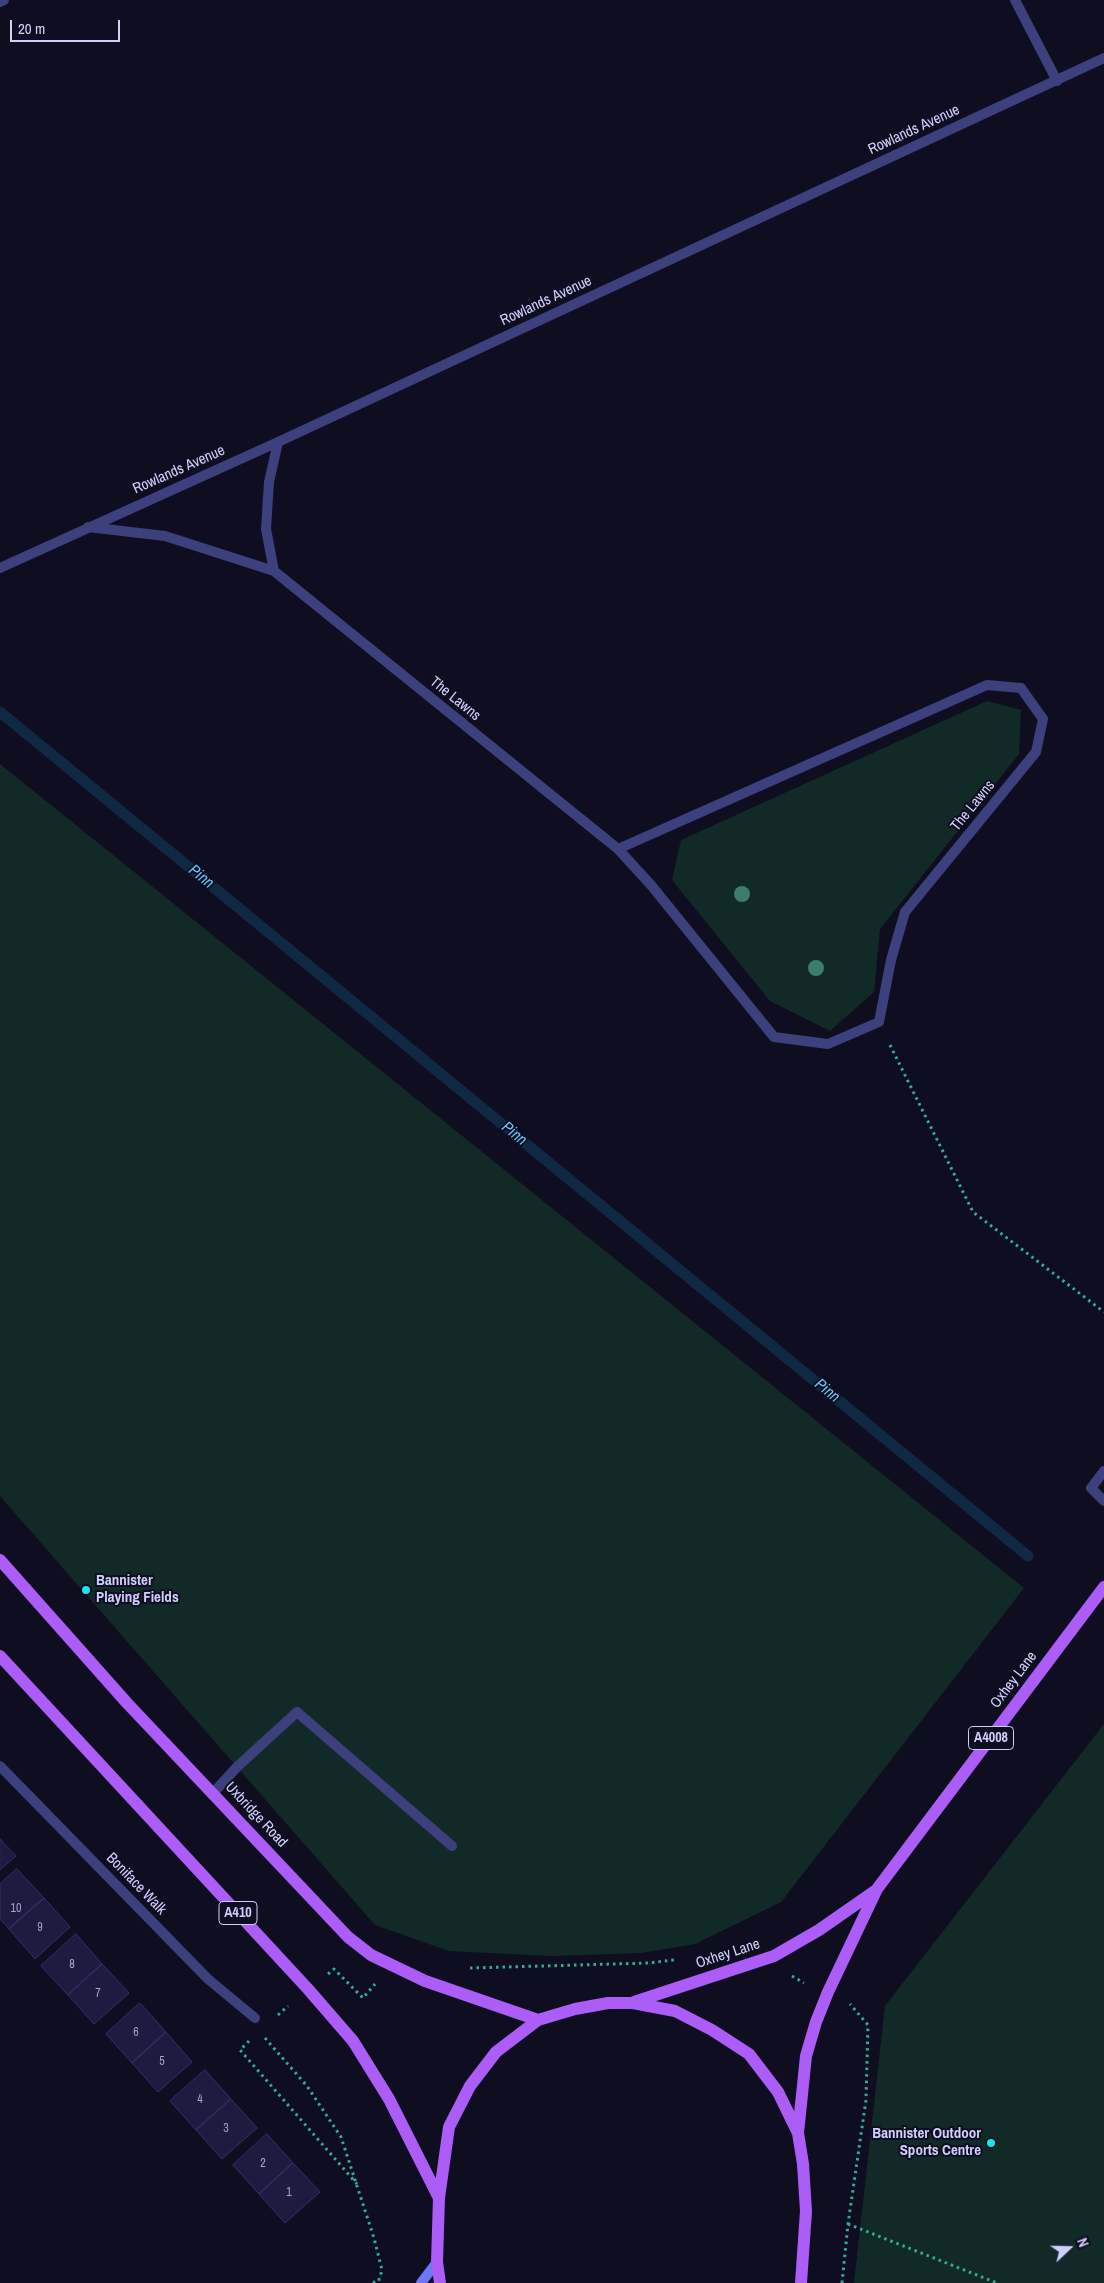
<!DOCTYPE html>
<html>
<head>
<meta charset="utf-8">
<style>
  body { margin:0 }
  #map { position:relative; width:1104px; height:2283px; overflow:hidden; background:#0f0e20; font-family:"Archivo Narrow",sans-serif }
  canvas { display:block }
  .north { position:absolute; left:1044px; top:2223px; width:50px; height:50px; -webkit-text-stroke:4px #0f0e20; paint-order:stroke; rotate:69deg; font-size:14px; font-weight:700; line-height:20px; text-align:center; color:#d0d0fd }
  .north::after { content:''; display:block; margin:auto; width:18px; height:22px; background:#d0d0fd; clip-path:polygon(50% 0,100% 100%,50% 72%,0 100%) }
  .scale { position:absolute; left:10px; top:20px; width:110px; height:22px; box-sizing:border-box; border:2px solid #d0d0fd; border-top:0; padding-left:6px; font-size:15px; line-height:18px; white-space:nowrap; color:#d0d0fd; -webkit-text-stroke:4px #0f0e20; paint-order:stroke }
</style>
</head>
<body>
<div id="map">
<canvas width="1104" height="2283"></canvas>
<div class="north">N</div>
<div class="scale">20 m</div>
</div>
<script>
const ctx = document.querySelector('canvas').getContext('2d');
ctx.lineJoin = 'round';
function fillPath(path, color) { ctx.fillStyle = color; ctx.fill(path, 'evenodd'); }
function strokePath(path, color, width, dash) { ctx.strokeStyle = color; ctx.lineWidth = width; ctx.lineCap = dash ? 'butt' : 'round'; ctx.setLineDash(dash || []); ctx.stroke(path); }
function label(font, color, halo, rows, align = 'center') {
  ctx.font = font + ' "Archivo Narrow",sans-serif'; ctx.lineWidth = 4; ctx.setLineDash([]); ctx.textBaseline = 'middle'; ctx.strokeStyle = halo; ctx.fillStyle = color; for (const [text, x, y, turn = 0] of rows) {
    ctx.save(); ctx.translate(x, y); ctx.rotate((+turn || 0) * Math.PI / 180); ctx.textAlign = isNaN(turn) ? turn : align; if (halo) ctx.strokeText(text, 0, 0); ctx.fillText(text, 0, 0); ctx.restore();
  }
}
fillPath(new Path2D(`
  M987,701L1021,710L1019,754L880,929L874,992L830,1031L770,1001L672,880L681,840Z
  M0,764L1024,1588L781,1902L695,1944L641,1953L552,1956L449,1951L375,1925L0,1496Z
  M1104,1724V2283H854L885,2006Z`), '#122a27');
strokePath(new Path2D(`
  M0,712L1028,1556`), '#102943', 11);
const building = new Path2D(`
  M0,1839L16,1856L0,1870Z
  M17,1869L44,1898L9,1929L0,1919V1884Z
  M44,1898L70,1927L35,1959L9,1929Z
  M76,1934L102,1964L68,1995L41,1966Z
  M102,1964L129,1993L94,2024L68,1995Z
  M140,2003L166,2032L132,2063L106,2034Z
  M166,2032L192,2062L158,2092L132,2063Z
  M205,2070L231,2099L196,2130L170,2101Z
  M231,2099L257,2128L222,2159L196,2130Z
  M267,2134L293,2163L259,2194L233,2165Z
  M293,2163L320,2192L285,2223L259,2194Z`);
fillPath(building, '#1f1b40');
strokePath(building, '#342f6b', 1);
strokePath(new Path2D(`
  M890,1045L973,1212L1104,1312
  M470,1968L649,1963L674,1960
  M328,1974L334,1969L363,1998L375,1984
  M792,1976L804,1983
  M278,2015L288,2006
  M265,2038L307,2086L341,2137L374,2238L382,2270L378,2283
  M249,2041L240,2050L357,2184
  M848,2224L997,2283
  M373,2283L379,2279
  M842,2283L848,2224L866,2100L868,2025L850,2004`), '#34ac98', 3, [2.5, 4]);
strokePath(new Path2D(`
  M213,1793L237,1767L297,1712L452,1846`), '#3c407d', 10);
strokePath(new Path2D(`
  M1015,0L1057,81
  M0,2L4,0
  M88,527L165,536L274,571L618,849L987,685L1021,688L1043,719L1036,752L905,912L891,960L879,1022L828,1044L774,1037L651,885L618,849
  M0,568L278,442L1104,58
  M274,571L266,529L269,482L278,442
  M1104,1471L1091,1488L1104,1501
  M0,1766L208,1979L255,2018`), '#3c407d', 10);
strokePath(new Path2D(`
  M421,2283L437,2262`), '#6c78f7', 10);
strokePath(new Path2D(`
  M0,1560L127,1703L348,1937L371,1955L425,1981L538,2020
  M0,1656L308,1989L353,2041L389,2099L439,2198
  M634,2002L774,1956L819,1930L875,1891
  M798,2133L806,2056L816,2022L828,1992L877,1889L1104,1587
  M440,2283L437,2262L439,2198L449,2127L470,2086L496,2052L538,2020L575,2009L608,2003H633L675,2011L712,2030L749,2054L778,2092L798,2133L803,2164L806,2211L801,2283`), '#ac5df7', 12);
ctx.fillStyle = '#3c7d6e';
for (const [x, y] of [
  [742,894],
  [816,968]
]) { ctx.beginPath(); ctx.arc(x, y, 8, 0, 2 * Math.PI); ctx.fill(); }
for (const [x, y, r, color] of [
  [86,1590,5,"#0cecea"],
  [991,2143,5,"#0cecea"]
]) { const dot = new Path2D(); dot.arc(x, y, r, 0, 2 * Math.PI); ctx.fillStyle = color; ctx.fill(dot); strokePath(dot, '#0f0e20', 2); }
label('12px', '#a4a3ce', null, [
  ["10",16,1909],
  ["9",40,1928],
  ["8",72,1965],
  ["7",98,1994],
  ["6",136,2033],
  ["5",162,2062],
  ["4",200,2100],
  ["3",226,2129],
  ["2",263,2164],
  ["1",289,2193]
]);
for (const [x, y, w] of [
  [991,1738,45],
  [238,1913,38]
]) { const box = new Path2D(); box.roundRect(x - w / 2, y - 11.5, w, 23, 4); ctx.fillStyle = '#0f0e20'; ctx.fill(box); strokePath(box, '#d0d0fd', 1); }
label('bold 14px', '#d0d0fd', null, [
  ["A4008",991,1738],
  ["A410",238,1913]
]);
label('15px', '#d0d0fd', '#0f0e20', [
  ["Rowlands Avenue",914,130,-25],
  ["Rowlands Avenue",546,301,-25],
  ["Rowlands Avenue",179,470,-24],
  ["The Lawns",455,699,39],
  ["The Lawns",973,806,-51],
  ["Oxhey Lane",1014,1680,-53],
  ["Uxbridge Road",256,1815,47],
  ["Boniface Walk",136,1884,46],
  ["Oxhey Lane",728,1954,-18]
]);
label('bold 15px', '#d0d0fd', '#0f0e20', [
  ["Bannister",96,1581],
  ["Playing Fields",96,1598],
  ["Bannister Outdoor",981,2134,"right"],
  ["Sports Centre",981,2151,"right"]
], 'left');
label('italic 16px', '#64c3f7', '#0f0e20', [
  ["Pinn",201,877,39],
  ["Pinn",514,1134,39],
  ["Pinn",827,1391,39]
]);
</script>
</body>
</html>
